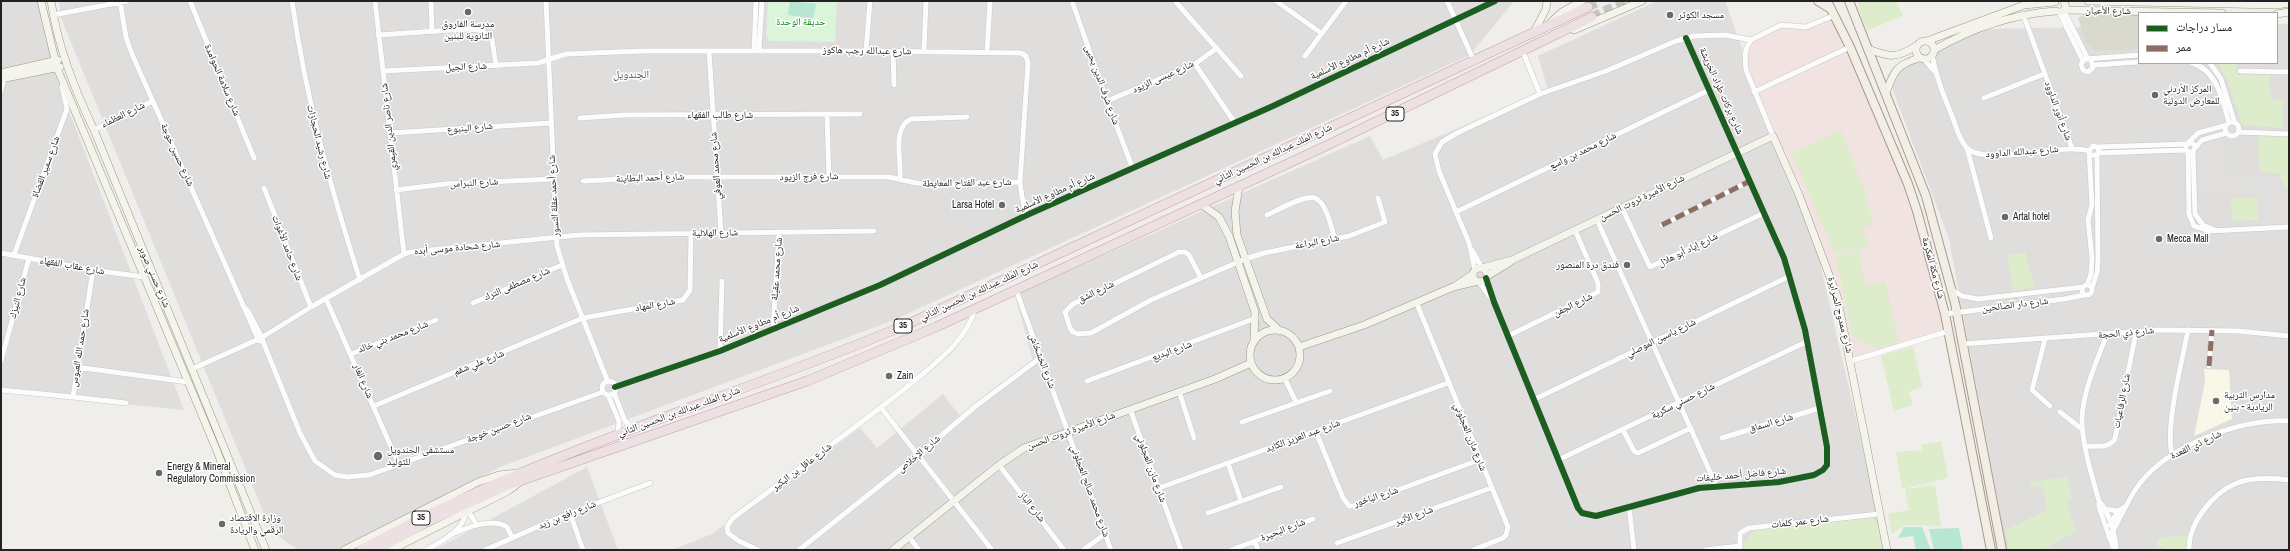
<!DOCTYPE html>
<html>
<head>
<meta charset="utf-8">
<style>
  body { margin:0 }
  #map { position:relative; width:2290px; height:551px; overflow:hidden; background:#f0eeeb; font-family:"Archivo Narrow","Noto Naskh Arabic",sans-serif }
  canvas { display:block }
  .frame { position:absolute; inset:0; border:2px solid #222; pointer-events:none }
  .legend { position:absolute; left:2138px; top:12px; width:140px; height:52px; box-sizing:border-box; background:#fff; border:1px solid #a7a7a7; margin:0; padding:5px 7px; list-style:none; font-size:12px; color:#222 }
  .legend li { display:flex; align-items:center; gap:8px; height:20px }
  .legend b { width:20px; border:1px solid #a7a7a7 }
</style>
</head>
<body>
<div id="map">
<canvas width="2290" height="551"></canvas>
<div class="frame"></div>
<ul class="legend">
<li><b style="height:5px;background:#1b5e20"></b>مسار دراجات</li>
<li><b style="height:5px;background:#8d6e63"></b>ممر</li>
</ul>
</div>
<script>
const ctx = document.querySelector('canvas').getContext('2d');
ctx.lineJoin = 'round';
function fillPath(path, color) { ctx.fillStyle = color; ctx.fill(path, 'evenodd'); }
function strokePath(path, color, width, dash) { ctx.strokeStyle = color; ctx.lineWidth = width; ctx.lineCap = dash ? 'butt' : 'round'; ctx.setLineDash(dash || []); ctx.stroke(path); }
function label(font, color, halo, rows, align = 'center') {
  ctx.font = font + ' "Archivo Narrow","Noto Naskh Arabic",sans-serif'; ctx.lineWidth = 3; ctx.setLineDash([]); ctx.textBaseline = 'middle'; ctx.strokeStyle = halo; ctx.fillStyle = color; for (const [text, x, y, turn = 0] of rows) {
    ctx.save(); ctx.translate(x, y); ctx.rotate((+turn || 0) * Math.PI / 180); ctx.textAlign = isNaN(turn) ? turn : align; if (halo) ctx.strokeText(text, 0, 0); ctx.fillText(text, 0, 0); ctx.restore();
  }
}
fillPath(new Path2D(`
  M1,1H39L54,72L184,410L1,392Z
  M59,1H1514L1470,55L894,320L500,467L342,550H298L271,531L61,18Z
  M1657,1H1725L1773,136L1809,215L1872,488L1884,550H672L712,534L860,428L877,448L943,394L963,420L1033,361L1015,295L1370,136L1383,160L1548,90L1538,56Z
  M2277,24H2289V550H2007L1949,239L1887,75L1984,29L2139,26V63H2277Z
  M587,467L618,550H434Z`), '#dfdedc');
fillPath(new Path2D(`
  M1832,12L1908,184L1949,331L1851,361L1837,296L1745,62L1751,40L1787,22L1798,25L1811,23Z`), '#f1e3e1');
fillPath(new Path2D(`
  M2204,369L2229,370L2232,419L2194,436L2205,382Z`), '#f8f7e8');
fillPath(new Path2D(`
  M2087,13L2139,15V49L2094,51L2085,40L2078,18Z`), '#d9d9cd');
fillPath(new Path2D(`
  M1857,1H1896L1903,16L1868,30L1862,20Z
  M2218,63H2236L2238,75H2269L2271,99L2283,100V128L2244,125L2241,122L2227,79Z
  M1841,130L1862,184L1874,223L1863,229L1869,247L1835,255L1792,153Z
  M2258,134L2289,136V187H2285L2279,174L2259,171Z
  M2231,197L2257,198L2258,220L2232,221Z
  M1859,251L1866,286L1885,281L1899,341L1877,349L1852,335L1836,257Z
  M2025,252L2035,287L2013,291L2007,256Z
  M1913,346L1922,386L1909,392L1913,405L1894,411L1881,356Z
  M1941,441L1948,478L1902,489L1896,452L1922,450L1921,445Z
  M2067,477L2072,498L2067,503L2076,532L2042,550H2009L2006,530L2047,510L2042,485L2030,487L2031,482Z
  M1935,485L1941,526L1905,525L1892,534L1888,514L1909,510L1905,489Z
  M1873,517L1879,525L1884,550H1744L1743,545L1754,530Z
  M2186,536L2189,550H2169L2156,545L2160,537Z`), '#ddeccb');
fillPath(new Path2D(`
  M768,1H837L835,42L769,41L766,35Z`), '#daf5da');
fillPath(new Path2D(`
  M790,1L816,4L813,19L788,15Z
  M1904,527H1922L1931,550H1916L1913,536L1898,538Z
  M1959,528L1963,550H1934L1929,529Z`), '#b7e6d2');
fillPath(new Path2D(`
  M2199,143H2226L2229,177L2278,176L2283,189L2289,190V224L2263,223L2262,196L2197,193Z`), '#e0dfde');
strokePath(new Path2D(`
  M1588,7L1600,1
  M1592,17L1625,1`), '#c7c5c3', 9, [9, 4.5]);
const street = new Path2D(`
  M120,1L126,37L132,54L259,341
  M190,1L254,158
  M292,1C306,99 330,186 360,280
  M375,1L404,254
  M431,1L432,32
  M546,1L557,246L567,279L608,382
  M1072,1L1107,101L1133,169
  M1175,1L1241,76
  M1276,1L1321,33
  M1447,1L1474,61
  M2064,11L2088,59
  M2059,12L2083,61
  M2023,14L2072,148
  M53,15L127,1
  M378,35L466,29L481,30L492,39L496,66
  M754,50L756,1
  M759,50L762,1
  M709,51L721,233
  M866,51L870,1
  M893,51L894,85
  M924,51L926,1
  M1523,52L1540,94
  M987,53L990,1
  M1932,55C1936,77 1944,96 1952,116C1956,126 1959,139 1966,147C1985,168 2060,142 2089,151
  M1305,56L1346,1
  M1924,59L1934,71
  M2091,60L2093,68L2088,72L2083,70L2081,64L2085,59L2139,55
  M2192,63C2217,70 2223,101 2229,123
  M2210,63L2221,79L2235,123
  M1195,64L1235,123
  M2094,65L2139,62
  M383,71L538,63L566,54L644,51H866L1021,53L1026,56L1028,63L1020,182L1022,197L1027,215
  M2240,71L2289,72
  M1,91L4,79
  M1754,92L1850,47
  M1984,98L2044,74
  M1107,101L1195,64L1217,48
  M827,115L829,177
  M580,118L624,115L860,114
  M2225 129a7 7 0 1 1 14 0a7 7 0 1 1-14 0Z
  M94,130L153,101
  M2238,132L2289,134
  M390,133L551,123
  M1773,136L1746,70L1745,54L1747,47L1751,40L1781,25L1806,27L1835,15
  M2188,143L2198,133L2227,125
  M2186,146L2191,142L2195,146
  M2097,147L2186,144
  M1967,148L1991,238
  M2188,151L2189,214L2194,226L2209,231L2289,227
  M2193,151L2195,214L2203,225L2215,230
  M2192,152L2202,140L2227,133
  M2098,153L2186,150
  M900,179C902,161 891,128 911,119L967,117
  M583,181L665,177H889L916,183L939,185L1020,182
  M264,188L311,307
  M396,190L445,184L553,179
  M1622,208L1650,267L1764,213
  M1456,212L1709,90
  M1267,215C1276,211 1309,192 1317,199C1327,206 1331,227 1335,239
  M1597,220L1716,485
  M1662,225L1750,181
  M1472,250L1482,268
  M1,253L93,270L144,277
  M14,255L67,109L62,86
  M93,270L73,397L126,403
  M1475,270L1469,243L1439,171L1435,154L1442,142L1457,133L1540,94L1606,71L1676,41L1694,36L1725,35L1751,40
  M1201,278L1189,255L1185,252H1179L1073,304L1065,312L1070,328L1073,332L1078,334L1091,333L1151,300L1245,259L1264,253L1349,236L1385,222L1378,198
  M1486,278L1494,302L1578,508L1582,513L1596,516L1699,488L1779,482L1814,475L1823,470L1827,465V447L1805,330L1784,258L1686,38
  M1479,282L1493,301
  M2082 290a5 5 0 1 1 10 0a5 5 0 1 1-10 0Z
  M2087,285L2091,274L2092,258L2088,220L2092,205L2089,151L2093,146L2097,147L2099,151L2097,155H2091
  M2092,288L2097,273L2098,260L2097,155
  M1951,289L1962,296L1978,299L2083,287
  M1016,290L1111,550
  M326,299L399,465
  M473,303L562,265
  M1417,304L1508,527L1506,535L1503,538L1473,550
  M243,306L248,311L260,334L300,433L315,461L335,475L347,477L369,475L603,392
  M1945,314L2064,299L2084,295
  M773,329L779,232
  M2107,334C2097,361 2084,388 2082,417C2081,441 2092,477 2099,501V507L2114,550
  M1508,336L1598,292V283L1575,230
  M2045,339L2032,390L2050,406
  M1962,344L2158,330L2238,331L2289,336
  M720,351L722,281
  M351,354L436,320
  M1,361L29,258
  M1851,361L1949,331
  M2209,366L2212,330
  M76,367L188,382
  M192,369L261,338L311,307L404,254L411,252L579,235L874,231
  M1285,379L1296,402
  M1087,381L1256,318
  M602 388a7 7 0 1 1 14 0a7 7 0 1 1-14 0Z
  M615,387L720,351L880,285L1027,215L1273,106L1495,1
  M1,390L73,397
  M1179,391L1194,438
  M614,393L625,421L633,428
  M608,395L619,421L618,433
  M1533,400L1790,276
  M374,406L583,318L683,300L690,290L691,233
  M882,409L992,550
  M1130,409L1181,550
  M2060,412L2083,430
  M1242,422L1330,391
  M1623,430L1634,451L1638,453L1691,428
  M1316,432L1343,498L1349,506H1354L1479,460
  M1722,438L1820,408
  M2086,446C2096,446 2108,449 2115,439L2136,332
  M2172,455C2165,424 2182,363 2188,330
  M1558,460L1808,341
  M1228,463L1241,501
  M999,465L1064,550
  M1159,488L1448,383
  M2099,501C2109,512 2116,535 2116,550
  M1629,506L1634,550
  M2105,509L2118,511
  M468,511L477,525
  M570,513L583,550
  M1208,513L1281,487
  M2110,525L2118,511L2124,507
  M450,535C466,528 491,517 507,527L512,537
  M909,537L919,550
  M2109,537C2121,519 2127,499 2141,482C2172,444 2240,419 2289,421
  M1255,541L1258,550
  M1337,543L1491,488
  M426,550C441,541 463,532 466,512
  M485,550L553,520L650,483
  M758,550L739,541L728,533L727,527L732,519C745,508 760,499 773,488C820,452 868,419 913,382C938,361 966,341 975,309
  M799,550L917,456L976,406L1040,358
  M1083,550L1105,534
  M1231,550L1313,519
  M1705,550L1739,546
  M1740,550V533L1749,528L1879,514
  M2189,550C2188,523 2213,493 2237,483C2253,477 2272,478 2289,480`);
const secondary = new Path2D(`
  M41,1L57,68L217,451L255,550
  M51,1C58,47 74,88 94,130L266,550
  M2088,1L2277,5L2289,3
  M2065,10L2222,13
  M2061,12L2066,8L2064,1
  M2277,14L2289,12
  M1549,24L1562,12L1582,1
  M1535,30L1546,9L1547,1
  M1574,30L1642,1
  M1916 50a9 9 0 1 1 18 0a9 9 0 1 1-18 0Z
  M1927,41L2024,5L2055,2
  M1868,49C1889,57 1896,59 1916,46
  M1934,50C1972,28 2012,14 2056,11
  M1,73L58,60
  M1,79L60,67
  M1886,93C1894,71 1896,65 1919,58
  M1239,187L1235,211L1237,235L1267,319L1279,330
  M1201,204L1219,217L1229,236L1255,312L1254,341
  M1482,268L1512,260L1773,136L1799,195L1837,296L1887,550
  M1473 275a7 7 0 1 1 14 0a7 7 0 1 1-14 0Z
  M1487,276L1510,262
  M1454,287L1473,274
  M1250 355a25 25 0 1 1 50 0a25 25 0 1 1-50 0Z
  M1299,347L1364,325L1453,287L1478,281
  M344,550L478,482L499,475L518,473
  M391,550L508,491L520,482
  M893,550L999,465L1024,448L1215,379L1251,363`);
const primary = new Path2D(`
  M1818,1L1831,9
  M1827,1L1850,47L1908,184L1917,211L1945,314L1991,550
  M1849,1L1926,196L1955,303L2002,550`);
const highway = new Path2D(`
  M361,550C534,453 726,401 908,324L1588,7
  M376,550L429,521L511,484L807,381L936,327L1328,145L1592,17`);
strokePath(street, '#c9c8c7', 6);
strokePath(secondary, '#999a82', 8);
strokePath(primary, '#a79c86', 10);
strokePath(highway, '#c5a2ac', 10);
strokePath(street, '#fdfcfc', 5);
strokePath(secondary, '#f4f4ed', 7);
strokePath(primary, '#f3ede7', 8);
strokePath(highway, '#ece0e2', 9);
strokePath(new Path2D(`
  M1662,225L1750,181
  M2209,366L2212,330`), '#8d6e63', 5, [10, 5]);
strokePath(new Path2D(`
  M1486,278L1494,302L1578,508L1582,513L1596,516L1699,488L1779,482L1814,475L1823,470L1827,465V447L1805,330L1784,258L1686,38
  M615,387L720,351L880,285L1027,215L1273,106L1495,1`), '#1b5e20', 6);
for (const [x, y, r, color] of [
  [468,12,4,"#6a6968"],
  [1670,15,4,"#6a6968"],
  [2155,95,4,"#6a6968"],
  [1002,205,4,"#6a6968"],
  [2005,217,4,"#6a6968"],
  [2159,239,4,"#6a6968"],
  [1627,265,4,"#6a6968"],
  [889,376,4,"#6a6968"],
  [2216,401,4,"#6a6968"],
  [378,456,5,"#6a6968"],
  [159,473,4,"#6a6968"],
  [222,524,4,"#6a6968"]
]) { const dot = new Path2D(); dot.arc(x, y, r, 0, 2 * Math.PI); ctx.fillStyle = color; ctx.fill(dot); strokePath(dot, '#fff', 1.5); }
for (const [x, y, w] of [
  [1395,114,18],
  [903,326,18],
  [421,518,18]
]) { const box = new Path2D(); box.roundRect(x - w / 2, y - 7, w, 14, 3); ctx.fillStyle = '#fff'; ctx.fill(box); strokePath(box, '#222', 1); }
label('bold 9px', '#222', null, [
  ["35",1395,114],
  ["35",903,326],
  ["35",421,518]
]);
label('10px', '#222', '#fff', [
  ["شارع الأعيان",2108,11,1],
  ["شارع عبدالله رجب هاكوز",867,51,1],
  ["شارع أم مطاوع الأسلمية",1350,59,-25],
  ["شارع الجيل",466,67,-3],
  ["شارع عيسى الزيود",1163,77,-24],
  ["شارع سلامة الحوامدة",222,80,67],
  ["شارع شرف الدين يحيى",1102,85,70],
  ["شارع بركات طراد الخريشة",1721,91,66],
  ["شارع أنور الداوود",2058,111,70],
  ["شارع العظماء",123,115,-26],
  ["شارع طالب الفقهاء",720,115],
  ["شارع ناصر الدين القيمري",389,127,-96],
  ["شارع الينبوع",470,128,-5],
  ["شارع رشيد الحجازات",319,142,76],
  ["شارع محمد بن واسع",1583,151,-26],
  ["شارع عبدالله الداوود",2022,152,-4],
  ["شارع الملك عبدالله بن الحسين الثاني",1273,154,-25],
  ["شارع حسين خوجة",177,155,66],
  ["شارع محمد العوفي",716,166,-94],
  ["شارع سمير القضاة",46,167,-70],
  ["شارع فرج الزيود",809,177,-1],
  ["شارع أحمد البطاينة",650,178,-2],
  ["شارع النبراس",474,183,-3],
  ["شارع عبد الفتاح المعايطة",967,183,-1],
  ["شارع أم مطاوع الأسلمية",1055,193,-24],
  ["شارع أحمد عقلة النسور",554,196,-93],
  ["شارع الأميرة ثروت الحسن",1642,198,-26],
  ["شارع الهلالية",715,233,-1],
  ["شارع البراعة",1317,242,-11],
  ["شارع حامد الأغوات",287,248,69],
  ["شارع شحادة موسى أبده",457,248,-5],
  ["شارع إياد أبو هلال",1688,250,-26],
  ["شارع عقاب الفقهاء",72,266,10],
  ["شارع مكة المكرمة",1933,268,75],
  ["شارع محمد عقيلة",777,269,-86],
  ["شارع حسني صوبر",154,277,67],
  ["شارع مصطفى الترك",517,284,-23],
  ["شارع الملك عبدالله بن الحسين الثاني",979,291,-25],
  ["شارع الشق",1096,292,-26],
  ["شارع النيزك",18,298,-75],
  ["شارع المهاد",655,305,-10],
  ["شارع الجفن",1573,305,-26],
  ["شارع دار الصالحين",2015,305,-7],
  ["شارع ممدوح الصرايرة",1840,315,76],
  ["شارع أم مطاوع الأسلمية",759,324,-22],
  ["شارع ذي الحجة",2126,333,-5],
  ["شارع محمد بني خالد",393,337,-21],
  ["شارع ياسين الموصلي",1661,338,-26],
  ["شارع حمد الله العبوس",80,348,-81],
  ["شارع البديع",1172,351,-20],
  ["شارع الخشخاش",1042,361,69],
  ["شارع علي شقم",479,363,-22],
  ["شارع الغار",363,381,67],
  ["شارع حسني سكرية",1683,401,-26],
  ["شارع الرفاعيات",2122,401,-79],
  ["شارع الملك عبدالله بن الحسين الثاني",679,412,-20],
  ["شارع السماق",1771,423,-16],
  ["شارع حسين خوجة",499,428,-21],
  ["شارع الأميرة ثروت الحسن",1071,431,-20],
  ["شارع عبد العزيز الكايد",1303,436,-20],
  ["شارع مازن العجلوني",1470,437,68],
  ["شارع ذي القعدة",2196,445,-25],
  ["شارع الإخلاص",919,454,-40],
  ["شارع عاقل بن البكير",802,467,-37],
  ["شارع مازن العجلوني",1151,468,70],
  ["شارع فاضل أحمد خليفات",1741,475,-5],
  ["شارع محمد صالح العجلوني",1090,491,70],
  ["شارع الباخور",1376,497,-18],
  ["شارع الباز",1032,507,52],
  ["شارع رافع بن زيد",567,515,-22],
  ["شارع الأثير",1414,516,-20],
  ["شارع عمر كلمات",1800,522,-6],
  ["شارع البحيرة",1283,530,-21]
]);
label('10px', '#222', '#fff', [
  ["مسجد الكوثر",1678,15],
  ["مدرسة الفاروق",468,24,"center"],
  ["الثانوية للبنين",468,36,"center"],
  ["المركز الأردني",2163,89],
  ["للمعارض الدولية",2163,101],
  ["Larsa Hotel",994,205,"right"],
  ["Artal hotel",2013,217],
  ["Mecca Mall",2167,239],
  ["فندق درة المنصور",1619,265,"right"],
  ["Zain",897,376],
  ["مدارس التربية",2224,395],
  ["الريادية - بنين",2224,407],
  ["مستشفى الجندويل",387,450],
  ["للتوليد",387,462],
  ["Energy & Mineral",167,467],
  ["Regulatory Commission",167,479],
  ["وزارة الاقتصاد",230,518],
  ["الرقمي والريادة",230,530]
], 'left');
label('10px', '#0c8416', '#fff', [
  ["حديقة الوحدة",801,22]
]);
label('11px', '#555', '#fff', [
  ["الجندويل",631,75]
]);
</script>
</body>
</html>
